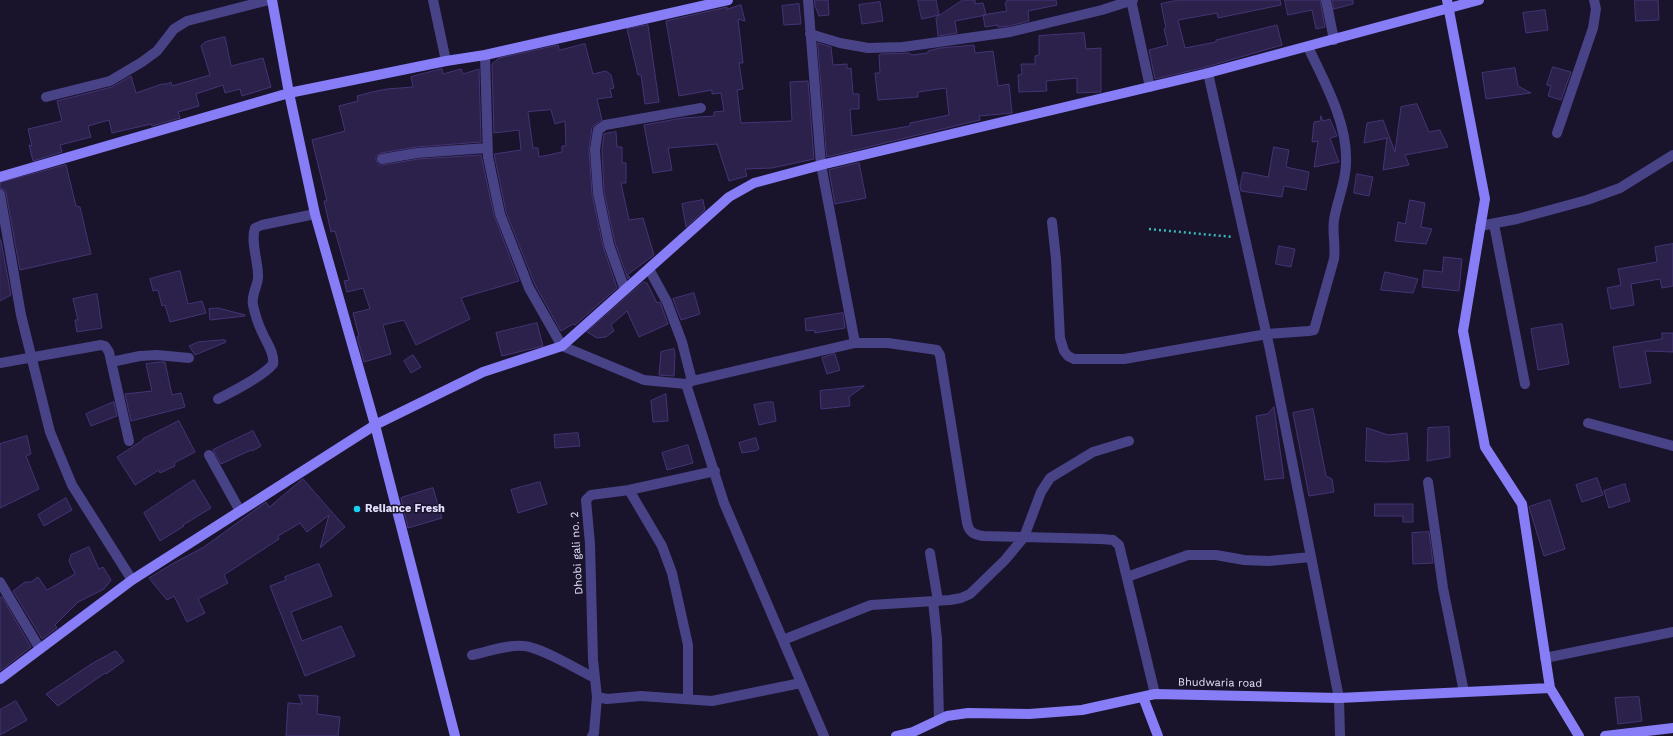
<!DOCTYPE html>
<html>
<head>
<meta charset="utf-8">
<style>
  body { margin:0 }
  canvas { display:block; background:#19132b }
</style>
</head>
<body>
<canvas width="1673" height="736"></canvas>
<script>
const ctx = document.querySelector('canvas').getContext('2d');
ctx.lineJoin = 'round';
function fillPath(path, color) { ctx.fillStyle = color; ctx.fill(path, 'evenodd'); }
function strokePath(path, color, width, dash) { ctx.strokeStyle = color; ctx.lineWidth = width; ctx.lineCap = dash ? 'butt' : 'round'; ctx.setLineDash(dash || []); ctx.stroke(path); }
function label(font, color, halo, rows, align = 'center') {
  ctx.font = font + ' "Work Sans",sans-serif'; ctx.lineWidth = 3; ctx.setLineDash([]); ctx.textBaseline = 'middle'; ctx.strokeStyle = halo; ctx.fillStyle = color; for (const [text, x, y, turn = 0] of rows) {
    ctx.save(); ctx.translate(x, y); ctx.rotate((+turn || 0) * Math.PI / 180); ctx.textAlign = isNaN(turn) ? turn : align; if (halo) ctx.strokeText(text, 0, 0); ctx.fillText(text, 0, 0); ctx.restore();
  }
}
const building = new Path2D(`
  M815,0H828L829,15L819,16L815,6Z
  M918,0H936L939,15L922,19Z
  M963,0H975V4L983,3L986,15L955,21L957,33L938,36L936,18Z
  M1007,0H1056L1057,5L1028,11L1029,21L1009,26L998,27V25L985,27L983,15L1007,11L1005,3L1007,2Z
  M1179,0H1280L1281,5L1218,18L1217,13L1178,20L1185,48L1216,42V40L1277,25L1282,45L1206,67L1155,79L1149,50L1168,45L1164,29L1166,28L1161,4Z
  M1285,0H1320L1325,27L1316,29L1312,10L1288,15Z
  M1333,0H1353V4L1334,9Z
  M1635,0H1658L1659,20L1636,21Z
  M880,2L883,21L862,24L859,5Z
  M799,4L801,24L784,25L782,6Z
  M741,5L745,21L738,19L743,63H739L743,89L737,90L741,123L792,121L790,82L808,81L814,159L772,168L745,169L747,176L729,181L717,144L668,148L672,170L653,173L644,125L683,118L714,116V112L724,111L721,93L712,94V90L679,96L666,21L727,7V9Z
  M1545,10L1548,30L1526,33L1523,13Z
  M648,25L659,102L645,104L641,75H638L627,29Z
  M1084,33L1086,49L1101,48V92L1077,93V78L1046,81L1047,91L1019,92L1018,75L1022,74L1021,64H1035V56L1039,55V36Z
  M225,37L231,66L263,58L271,87L242,96L240,89L225,93L223,85L196,94L199,106L178,112L180,118L152,126L151,124L112,133L109,120L88,126L91,137L60,145L62,152L33,161L29,145L32,146L28,129L62,121L57,101L112,87L131,76L136,93L162,84H167L171,82L172,86L210,75L201,46L205,42Z
  M818,43L831,47L833,65L847,64V69L851,68L853,94H859V109H850L852,136L910,126V123L949,115L946,88L918,92V97L878,100L875,73H880L879,55L881,54L909,53L912,55L928,53V51L940,48L974,45L975,53L993,51L998,86L1009,84L1012,113L979,116L980,120L827,157Z
  M585,44L593,74L606,71L611,75L614,88L610,89L612,97L597,99L602,120L592,127L589,150L592,194L603,246L617,288L575,325L573,324L561,331L535,285L506,212L494,154L521,150L519,130L494,133L492,64L499,58L558,45L559,50ZM551,110L555,124L565,121L566,146H562V152L539,157L538,148H533L528,112Z
  M1553,67L1571,72L1561,100L1548,96L1551,86L1547,85Z
  M1515,68L1518,86L1531,93L1486,99L1482,73Z
  M442,69L443,74L461,69L463,74L479,69L481,142L416,147L381,153L376,156V160L379,165H383L418,159L481,155L494,215L519,281L461,298L470,319L416,345L404,320L383,325L391,354L364,362L357,337L359,336L353,313L370,309L363,288L347,292L344,281L349,280L335,231L331,232L324,201H327L312,140L345,131L339,106L358,101L357,96L372,92L387,89L413,87L411,77Z
  M1417,104L1429,132L1440,130L1448,147L1405,155L1409,165L1383,170L1387,138L1364,143L1367,123L1383,120L1395,152L1401,107Z
  M1321,116L1323,121L1330,119L1337,136L1330,138L1339,162L1314,167L1318,141L1312,142L1314,122L1320,121Z
  M616,132L617,147H622V163H626V183H621L629,220L643,218L654,255L627,275L630,277L628,279L615,243L604,192L602,150L604,134Z
  M1274,147L1289,150L1286,167L1309,172L1306,190L1284,186L1282,197L1241,191L1240,186L1243,172L1268,177Z
  M859,163L866,198L835,204L829,170Z
  M66,165L76,206L80,207L91,254L20,270L6,193L5,190L0,188V183Z
  M1357,174L1373,177L1369,196L1354,193Z
  M703,200L705,210L686,227L682,204Z
  M1410,200L1425,203L1421,227L1432,229L1426,244L1395,241L1398,222L1405,224Z
  M0,239L1,241L11,295L0,301Z
  M1673,244V286L1662,288L1660,279L1631,284L1634,305L1611,309L1607,288L1621,285L1618,269L1657,262L1655,247Z
  M1279,246L1295,249L1291,267L1276,264Z
  M1444,257L1462,259L1459,291L1422,287L1424,270L1442,272Z
  M180,271L188,304L202,301L206,313L170,322L165,305L162,306L158,290L153,291L150,279Z
  M1385,272L1418,279L1413,293L1381,290Z
  M644,282L647,283L657,303L660,302L668,324L639,337L627,311L611,325L614,331L606,337L597,338L587,332Z
  M694,293L700,314L681,320L673,299Z
  M97,294L102,328L77,332L75,320H78L73,299Z
  M218,308L245,315V316L210,320L209,309Z
  M843,313L845,328L815,333L814,330L806,331L805,319Z
  M537,323L543,346L502,356L496,333Z
  M1562,324L1569,364L1538,370L1531,329Z
  M1662,333H1673V352L1645,351L1651,383L1620,388L1613,347L1662,339Z
  M225,340L226,342L195,355L189,346L198,342Z
  M674,349L675,355L674,376L659,375L661,352Z
  M835,354L840,370L827,374L822,358Z
  M413,355L421,367L411,373L404,361Z
  M161,362H165L172,395L181,393L185,407L131,421L125,394L152,391L146,364Z
  M864,386L849,397L850,406L821,409L820,391Z
  M666,394L668,421L653,422L651,401Z
  M114,402L117,416L91,426L86,414Z
  M768,402H773L776,421L759,425L754,405Z
  M1274,407L1284,478L1265,480L1256,416L1267,414Z
  M1313,409L1326,476L1332,479L1334,492L1309,496L1293,413Z
  M179,421L195,452L174,463L175,466L160,473L159,470L135,485L117,457L143,440V439Z
  M1449,427L1450,457L1427,461L1428,428Z
  M1367,428L1388,435L1407,433L1409,460L1387,462L1366,461Z
  M253,431L261,446L252,451L251,450L221,464L213,450Z
  M578,433L580,446L555,448L554,435Z
  M27,436L31,454L26,456L39,489L0,508V444Z
  M756,438L759,449L755,451L742,453L739,443Z
  M688,445L693,463L667,470L662,453Z
  M1597,478L1603,495L1582,502L1576,485Z
  M303,479L345,527L320,548L329,515L307,532L300,523L278,536L279,539L224,575L228,583L198,599L205,613L187,622L174,596L167,600L149,578L174,563L204,547L266,502L269,507Z
  M194,480L211,508L183,525L184,526L160,541L144,513Z
  M540,482L547,504L518,513L511,490Z
  M1625,484L1630,501L1609,508L1604,491Z
  M433,488L442,518L408,528L401,498Z
  M66,498L72,510L44,526L38,515Z
  M1550,500L1565,549L1544,556L1529,507Z
  M1375,504H1413V522H1403V516H1375Z
  M1429,532L1433,563L1413,564L1412,533Z
  M89,547L99,569L103,567L111,580L104,589L78,602L55,625L57,628L42,639L13,591L25,582H31L38,577L47,590L75,574L69,561L71,555Z
  M319,564L332,596L291,612L302,641L341,626L355,656L305,676L270,586L286,580L285,577Z
  M2,597L31,647L0,671V598Z
  M116,651L124,661L106,674L105,673L58,706L46,694L93,663Z
  M299,695L318,696L317,714L340,717L338,736H286L288,703L302,704Z
  M1639,697L1642,721L1618,724L1615,698Z
  M16,701L27,720L0,735V710Z`);
fillPath(building, '#2b214b');
strokePath(building, '#443476', 1);
strokePath(new Path2D(`
  M1149,229L1233,237`), '#39b7b6', 2.5, [2, 3]);
strokePath(new Path2D(`
  M433,0L446,61
  M1131,0L1150,87
  M1326,0L1334,40
  M810,34L840,43L868,48L903,47L1010,32L1102,10L1133,0
  M485,55L488,157L500,214L529,288L562,346L644,380L686,384L692,381L855,343L821,165L808,0
  M1208,73L1270,350L1339,698L1340,736
  M46,97L110,81L142,62L157,51L174,29L187,21L269,0
  M1557,133L1593,28L1596,9L1594,0
  M382,159L417,153L487,148
  M0,194L21,315L50,432L72,485L132,580
  M1052,222L1056,259L1060,338L1064,351L1068,356L1074,359H1124L1267,334L1309,331L1314,330L1334,259C1336,246 1332,233 1334,220C1337,201 1346,182 1346,163C1348,123 1324,81 1308,47
  M1494,224L1525,384
  M1480,226L1517,219L1587,200L1620,188L1673,155
  M649,269L667,302L682,342L692,381
  M625,290L609,245L598,193L595,150L598,130L605,125L701,108
  M855,343H888L937,350L940,355L967,523C969,532 973,534 983,536L1101,539L1113,540L1119,545L1155,694
  M111,362L140,356L157,355L189,358
  M0,363L101,345L105,346L109,352L129,441
  M686,384L724,503L824,736
  M218,399C232,392 264,375 273,364C275,353 266,342 262,332C258,324 255,314 253,305C251,296 257,287 258,278C259,263 250,242 255,228L262,225L315,214
  M1588,423L1673,446
  M209,455L240,511
  M1428,482L1443,588L1464,692
  M629,490L662,546L672,573L688,645V699
  M930,553L938,601
  M1127,577L1188,555H1216L1244,560L1269,561L1311,557
  M0,582L40,649
  M933,601L937,639L939,719
  M783,640L871,605L950,600L961,598L970,594L1005,560L1024,537L1041,492L1050,478L1093,452L1129,441
  M472,655C487,652 509,644 524,646C541,647 578,670 595,678
  M1545,658L1673,632
  M597,697L607,699L641,696L712,701L801,683
  M592,736L594,733L597,697L593,660L590,544L586,500L591,495L629,490L715,471`), '#484287', 10);
strokePath(new Path2D(`
  M272,0L289,93L315,214L375,425L455,736
  M1447,0L1485,199L1463,331L1485,447L1522,504L1550,688L1579,736
  M0,177L289,93L446,61L485,55L728,0
  M0,679L132,580L375,425L483,372L562,346L729,197L754,183L821,165L1208,73L1479,0
  M1143,697L1158,736
  M896,736L913,732L947,716L968,713L1029,714L1082,710L1155,694L1339,698L1550,688
  M1605,736L1673,728`), '#867df7', 10);
for (const [x, y, r, color] of [
  [357,509,4,"#18d0f1"]
]) { const dot = new Path2D(); dot.arc(x, y, r, 0, 2 * Math.PI); ctx.fillStyle = color; ctx.fill(dot); strokePath(dot, '#19132b', 1.5); }
label('bold 11px', '#e5e0fd', '#19132b', [
  ["Reliance Fresh",365,509]
], 'left');
label('11px', '#e5e0fd', '#19132b', [
  ["Dhobi gali no. 2",577,553,-93],
  ["Bhudwaria road",1220,683,1]
]);
</script>
</body>
</html>
